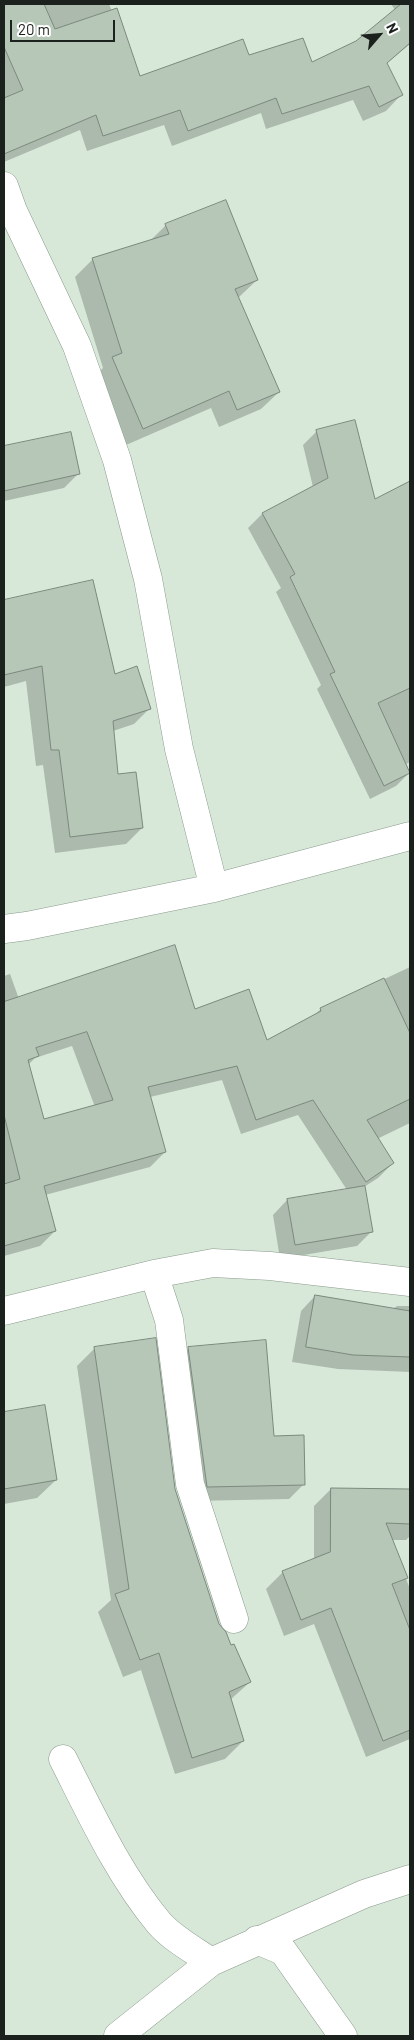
<!DOCTYPE html>
<html>
<head>
<meta charset="utf-8">
<style>
  body { margin:0 }
  #map { position:relative; width:414px; height:2040px; overflow:hidden; background:#d7e8d9; font-family:Barlow,sans-serif }
  canvas { display:block }
  .frame { position:absolute; inset:0; border:5px solid #1b211c; pointer-events:none }
  .north { position:absolute; left:354px; top:10px; width:50px; height:50px; -webkit-text-stroke:4px #fff; paint-order:stroke; rotate:63deg; font-size:14px; font-weight:700; line-height:20px; text-align:center; color:#1b211c }
  .north::after { content:''; display:block; margin:auto; width:18px; height:22px; background:#1b211c; clip-path:polygon(50% 0,100% 100%,50% 72%,0 100%) }
  .scale { position:absolute; left:10px; top:20px; width:105px; height:22px; box-sizing:border-box; border:2px solid #1b211c; border-top:0; padding-left:6px; font-size:15px; line-height:18px; white-space:nowrap; color:#1b211c; -webkit-text-stroke:4px #fff; paint-order:stroke }
</style>
</head>
<body>
<div id="map">
<canvas width="414" height="2040"></canvas>
<div class="frame"></div>
<div class="north">N</div>
<div class="scale">20 m</div>
</div>
<script>
const ctx = document.querySelector('canvas').getContext('2d');
ctx.lineJoin = 'round';
function fillPath(path, color) { ctx.fillStyle = color; ctx.fill(path, 'evenodd'); }
function strokePath(path, color, width, dash) { ctx.strokeStyle = color; ctx.lineWidth = width; ctx.lineCap = dash ? 'butt' : 'round'; ctx.setLineDash(dash || []); ctx.stroke(path); }
fillPath(new Path2D(`
  M4,4H109L140,78L249,57L311,64L357,42L395,10L391,4H410V44L386,64L401,95L386,111L363,121L353,100L266,129L261,113L172,146L164,125L87,151L80,130L4,162Z
  M166,225L257,280L238,298L279,392L261,409L219,427L211,408L126,445L95,376L103,368L75,277L93,259L149,242Z
  M317,431L354,517L410,636V762L406,764L410,772L396,786L370,799L317,689L321,685L276,592L281,588L248,528L262,514L313,487L303,445Z
  M70,433L79,473L64,488L4,501V447Z
  M410,482V587L363,515L379,499Z
  M92,581L114,675L150,708L134,724L113,731L117,775L142,828L126,844L55,853L43,765L36,766L26,681L4,687V601Z
  M410,967V1123L377,1139L393,1163L378,1178L364,1187L372,1231L357,1246L280,1259L273,1215L287,1200L347,1190L298,1115L241,1134L222,1080L150,1097L165,1152L150,1167L45,1195L55,1231L40,1246L4,1256V976L10,974L19,999L195,1010L266,1042L313,1016L321,1009ZM72,1046L95,1107L43,1121L28,1065L35,1058Z
  M315,1296L393,1309L397,1306H410V1372L338,1369L292,1362L301,1311Z
  M95,1348L218,1624L250,1682L230,1700L243,1741L225,1759L175,1774L141,1670L123,1677L98,1612L111,1600L77,1366Z
  M189,1348L273,1437L304,1484L289,1499L193,1501L174,1362Z
  M44,1407L56,1480L37,1498L4,1504V1413Z
  M331,1489L410,1490V1536L406,1540H391L410,1589V1739L366,1757L314,1624L284,1636L266,1589L283,1572L314,1560V1506Z`), '#0003');
const building = new Path2D(`
  M4,4H44L55,29L117,8L140,76L243,39L249,55L303,38L312,62L356,41L401,4H410V43L387,63L403,95L379,107L369,86L282,114L276,98L188,131L180,110L103,136L96,115L4,154V98L23,90L4,47Z
  M226,200L258,280L235,289L280,392L237,410L229,391L143,429L112,357L122,353L92,258L169,234L165,224Z
  M355,420L375,499L410,481V688L378,703L410,773L384,786L330,674L335,672L290,577L295,574L262,513L328,478L316,430Z
  M71,432L80,474L4,491V446Z
  M93,580L115,674L137,666L151,709L113,721L118,774L136,772L143,828L70,837L59,750H51L42,666L4,675V600Z
  M175,945L195,1009L249,989L267,1040L321,1011L320,1008L384,978L410,1033V1099L367,1120L394,1163L366,1182L313,1100L256,1120L237,1066L148,1087L166,1152L44,1186L56,1231L4,1246V1184L20,1179L4,1115V1002ZM87,1032L113,1100L44,1119L28,1060L39,1056L36,1048Z
  M365,1186L373,1232L295,1245L287,1199Z
  M315,1295L410,1311V1357L353,1355L306,1347Z
  M156,1338L175,1489L219,1624L226,1632L231,1645L234,1644L251,1682L229,1692L244,1741L192,1758L159,1653L140,1660L115,1594L129,1589L94,1347Z
  M266,1340L274,1436L304,1435L305,1485L207,1487L188,1347Z
  M45,1405L57,1480L4,1489V1412Z
  M331,1488L410,1489V1524L386,1523L408,1578L392,1584L410,1630V1730L383,1741L331,1608L301,1620L282,1571L330,1552Z`);
fillPath(building, '#b6c6b7');
strokePath(building, '#7a897c', 1);
const street = new Path2D(`
  M4,186L13,211L77,346L117,460L148,579L179,749L214,888
  M4,929L27,926L214,888L410,836
  M154,1274L169,1320L190,1484L234,1619
  M4,1311L154,1274L213,1263L270,1266L410,1282
  M63,1759C91,1814 119,1875 159,1923C173,1939 194,1950 211,1962
  M257,1940L283,1951L343,2036
  M118,2036L211,1962L364,1894L410,1879`);
strokePath(street, '#8a9a8c', 29);
strokePath(street, '#fff', 28);
</script>
</body>
</html>
